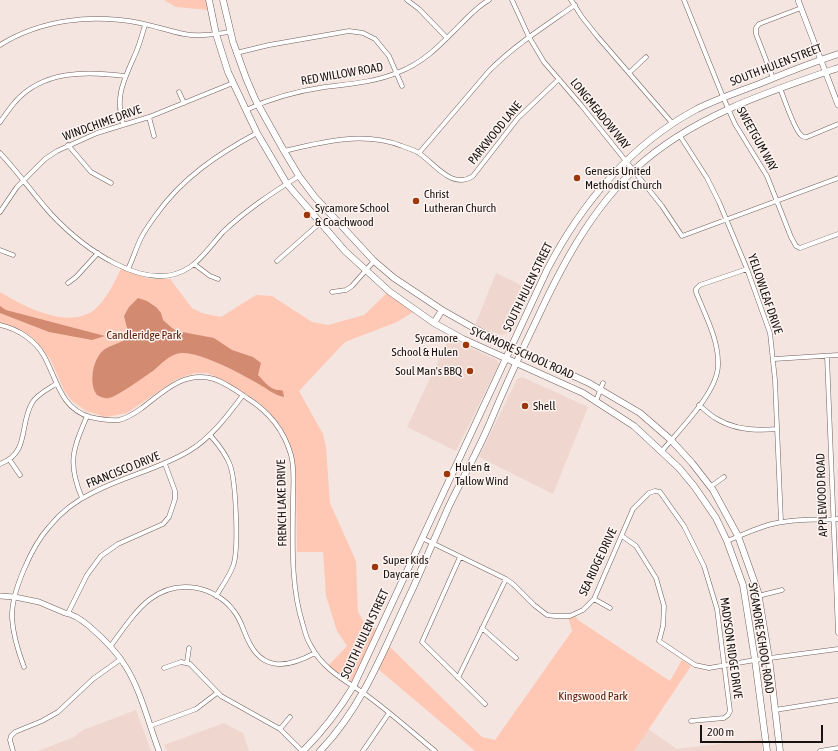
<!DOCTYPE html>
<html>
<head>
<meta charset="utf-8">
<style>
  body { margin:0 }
  #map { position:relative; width:838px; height:751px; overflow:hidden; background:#f5e5e0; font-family:"Asap Condensed",sans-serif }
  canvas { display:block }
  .scale { position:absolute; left:700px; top:725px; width:123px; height:18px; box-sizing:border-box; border:2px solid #181311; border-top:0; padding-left:5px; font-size:12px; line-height:14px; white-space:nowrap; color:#181311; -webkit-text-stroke:3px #fef4f1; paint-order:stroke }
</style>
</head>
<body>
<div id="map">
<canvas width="838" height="751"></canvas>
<div class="scale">200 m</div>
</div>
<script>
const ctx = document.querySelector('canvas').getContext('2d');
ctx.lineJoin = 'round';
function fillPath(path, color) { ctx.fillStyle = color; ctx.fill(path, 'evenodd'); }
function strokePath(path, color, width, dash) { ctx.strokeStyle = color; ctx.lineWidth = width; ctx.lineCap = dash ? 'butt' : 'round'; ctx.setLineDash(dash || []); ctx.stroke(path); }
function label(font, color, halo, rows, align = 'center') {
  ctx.font = font + ' "Asap Condensed",sans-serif'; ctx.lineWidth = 3; ctx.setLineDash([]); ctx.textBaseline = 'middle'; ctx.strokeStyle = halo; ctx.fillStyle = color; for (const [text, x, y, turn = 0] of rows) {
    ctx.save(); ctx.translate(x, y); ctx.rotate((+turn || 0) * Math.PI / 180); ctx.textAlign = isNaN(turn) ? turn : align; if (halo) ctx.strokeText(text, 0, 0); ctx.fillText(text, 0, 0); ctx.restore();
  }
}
fillPath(new Path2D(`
  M496,273L531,290L512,332L501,335L475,325Z
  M449,338L497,360L499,364L456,451L407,427Z
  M522,377L588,407L553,494L479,457L517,379Z
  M136,710L151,751H38L74,737L83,730Z
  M224,723L243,733L249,751H167L164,745Z
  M647,728L677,749L761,739L762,751H631Z`), '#efd7cf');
fillPath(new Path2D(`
  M164,0H207L208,10L176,7Z
  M121,269L150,279H170L192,308L202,313L221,317L256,295L272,296L312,322L328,325L364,315L387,293L413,312L397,322L345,342L299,391L323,434L326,447L330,503L356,561L358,612L364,622L376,629L352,681L349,682L328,666L347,646L337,631L326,596L323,552H297L296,477L293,452L281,426L261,404L221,379L207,373H195L177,379L127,413L106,417L86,411L72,401L65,392L50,359L34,339L15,327L0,325V292C23,306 68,330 94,310C106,300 114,283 121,269Z
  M575,615L578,620L670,681L682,660L691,666L634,751H475L378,669L389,646L482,737L495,740L572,631L568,617Z`), '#ffc8b5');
fillPath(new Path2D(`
  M138,298L147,301L156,307L161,313L163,320L172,328L177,331L214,338L232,350L253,357L261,363L258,375C262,379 268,387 274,389C278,391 280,389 283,391L284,397C274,395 266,388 257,383C242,374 199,351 181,353C170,354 161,364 153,371C145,376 117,397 109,398C105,399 101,397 97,395C88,383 93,357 105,349C112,345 119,343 125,340L127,328L124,316L129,307Z
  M0,306L6,310L105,336L92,340L49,332L0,313Z`), '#d28a71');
const minor = new Path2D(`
  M407,0L419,9L447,38
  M512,0L529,37L544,62L581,105L662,206L682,236L838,178
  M571,0L582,17L597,36L673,124
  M684,0L723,97L735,124L767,176L791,237L796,246L800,248L838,234
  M0,45C42,19 92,14 140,23C155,26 169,31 184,34C200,37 215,34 230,32
  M236,53L269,45L349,31L363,33L375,39L389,56L402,86
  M629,73L646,57
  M773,78L756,34V28L759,24L801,8
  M780,88C784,98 794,129 801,135C803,137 803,137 807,137L838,124
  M179,92L184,103
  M246,110C271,98 297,91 325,87C350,84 376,82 399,72C425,62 442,43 461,24C470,15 478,6 489,0
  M149,117L154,136
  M0,122C5,115 10,108 15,102C43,70 87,71 125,76
  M123,125C115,97 123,82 134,57C139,47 142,35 145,25
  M680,136L707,178L719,202L747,269L770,333L775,380L781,522
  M68,145L91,172L111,183
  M284,151C322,142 363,131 402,146C408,148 414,150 419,153C435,164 452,190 473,176L518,118L559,79
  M0,153C18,172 33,194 51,214C80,245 146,297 190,267C202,259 213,243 223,232C246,210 272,193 299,176
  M419,153L489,71C515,45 545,26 575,5
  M0,212L17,187L45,159L57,151L97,133L149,117L233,83
  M0,250L13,255
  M277,261L320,223
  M194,264L210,276L218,279
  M128,269C133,259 136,248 141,238C145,230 151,222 156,215C182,178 218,154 257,133
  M68,283L76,277L98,253
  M332,292L346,290L352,286L374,261
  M0,325C18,329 35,340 44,356C57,379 60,408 90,417C99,419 109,421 119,420C128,418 135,413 142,408C164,391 185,370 214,379C226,383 237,391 247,398C268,411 284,430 291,455C295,469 293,485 293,500C293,542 290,584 303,625C305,633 307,640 311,646C324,671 347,681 369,697C392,714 413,733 435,751
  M827,356L838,633
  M774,359L838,355
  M596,401L603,383
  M699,405C705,410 711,416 717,419C735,430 757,431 777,429
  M210,435C218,444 226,454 230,465C236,481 239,551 233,566C229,577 222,586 216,596
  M662,451C679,430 718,392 718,365C719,340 705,315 696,292V289L700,285L747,269
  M9,459L20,475
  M0,464C30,453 19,425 32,403C36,395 48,389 56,384
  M710,487L724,477
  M82,498C67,463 73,449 87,416
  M622,536L636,546L656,578L664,606L663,626L659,641L695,665L709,668L755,660L838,649
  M422,538L506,579L513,584L534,605L547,615L555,616H570L583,610L594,599L633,509L649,493L655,491L660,492L684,526L704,566L717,609L730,711L728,715L724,718L691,721
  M727,541C745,534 764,524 783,522C801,519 819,520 838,519
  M460,557L422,642L485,704
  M758,596L782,590
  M594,599L610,608
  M68,613L87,575L101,556L118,544L163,524L169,517L175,499V491L165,464
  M482,628L516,658
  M110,647C133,616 153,580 197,588C211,591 225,599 233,610C241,619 243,630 248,640C263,673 289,667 315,653
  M187,662L189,648
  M24,667C18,651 13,635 12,618C11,592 32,546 49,527C61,512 77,500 94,492C125,476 159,469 189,451C211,438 228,415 243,395
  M164,668L181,662L190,664L221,696L280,729L302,751
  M458,678L506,579
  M775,710L838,700
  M150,726L196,709L217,693
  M280,729L290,717
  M13,751L10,740L11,736L15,732L42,721L58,712L93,679L121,659
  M363,751L389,713
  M820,751L838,748`);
const tertiary = new Path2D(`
  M798,0L838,105
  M0,596L15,597L39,602L65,613C73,614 83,621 89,626C103,638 117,652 126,667C141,691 149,725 159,751`);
const secondary = new Path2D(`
  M209,0L216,34L228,72L257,133L287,184L345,251L390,292L434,323L463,339L583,393L634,426L679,468L694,486L716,518L727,541L743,585L755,660L767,751
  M223,0L233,42L246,78L255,99L284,151L299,176L314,196L374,261L394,278L442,310L472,327L521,352L589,383L640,413L671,440L692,463L713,490L738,536L758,592L769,658L780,751
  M434,323L442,310
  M303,751C322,732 339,710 353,687L547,270C581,204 631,144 697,109C717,99 738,92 759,84C785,73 811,63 838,54
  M320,751C364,706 386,644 413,588C425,561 437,533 449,506C462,479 477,453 489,425C504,389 520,354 537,319C562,265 591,210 635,169C691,117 767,92 838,68`);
strokePath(minor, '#6e605c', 5);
strokePath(tertiary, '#6e605c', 6);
strokePath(secondary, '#6e605c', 7);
strokePath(minor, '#fff', 4);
strokePath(tertiary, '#fff', 5);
strokePath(secondary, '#fff', 6);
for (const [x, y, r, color] of [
  [577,178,4,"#9c3709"],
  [416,201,4,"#9c3709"],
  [307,215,4,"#9c3709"],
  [466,345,4,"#9c3709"],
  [470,371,4,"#9c3709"],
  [525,406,4,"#9c3709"],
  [447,474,4,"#9c3709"],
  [375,567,4,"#9c3709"]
]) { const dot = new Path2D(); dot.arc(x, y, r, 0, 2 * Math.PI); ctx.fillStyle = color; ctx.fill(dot); strokePath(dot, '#fef4f1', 1.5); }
label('12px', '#181311', '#fef4f1', [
  ["SOUTH HULEN STREET",776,65,-21],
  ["RED WILLOW ROAD",342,74,-10],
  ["LONGMEADOW WAY",600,114,51],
  ["WINDCHIME DRIVE",102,123,-20],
  ["PARKWOOD LANE",495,133,-51],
  ["SWEETGUM WAY",757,139,61],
  ["SOUTH HULEN STREET",528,287,-64],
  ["YELLOWLEAF DRIVE",765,294,71],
  ["SYCAMORE SCHOOL ROAD",522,353,24],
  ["FRANCISCO DRIVE",123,470,-22],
  ["APPLEWOOD ROAD",822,495,-92],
  ["FRENCH LAKE DRIVE",282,503,-91],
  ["SEA RIDGE DRIVE",598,562,-65],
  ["SOUTH HULEN STREET",365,634,-65],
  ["SYCAMORE SCHOOL ROAD",761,638,81],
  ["MADYSON RIDGE DRIVE",731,648,82]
]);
label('12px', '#181311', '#fef4f1', [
  ["Genesis United",585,171],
  ["Methodist Church",585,185],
  ["Christ",424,194],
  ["Lutheran Church",424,208],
  ["Sycamore School",315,208],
  ["& Coachwood",315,222],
  ["Sycamore",458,338,"right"],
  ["School & Hulen",458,352,"right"],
  ["Soul Man's BBQ",462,371,"right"],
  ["Shell",533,406],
  ["Hulen &",455,467],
  ["Tallow Wind",455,481],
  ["Super Kids",383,560],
  ["Daycare",383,574]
], 'left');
label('12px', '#591800', '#fef4f1', [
  ["Candleridge Park",144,335],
  ["Kingswood Park",593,696]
]);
</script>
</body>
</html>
